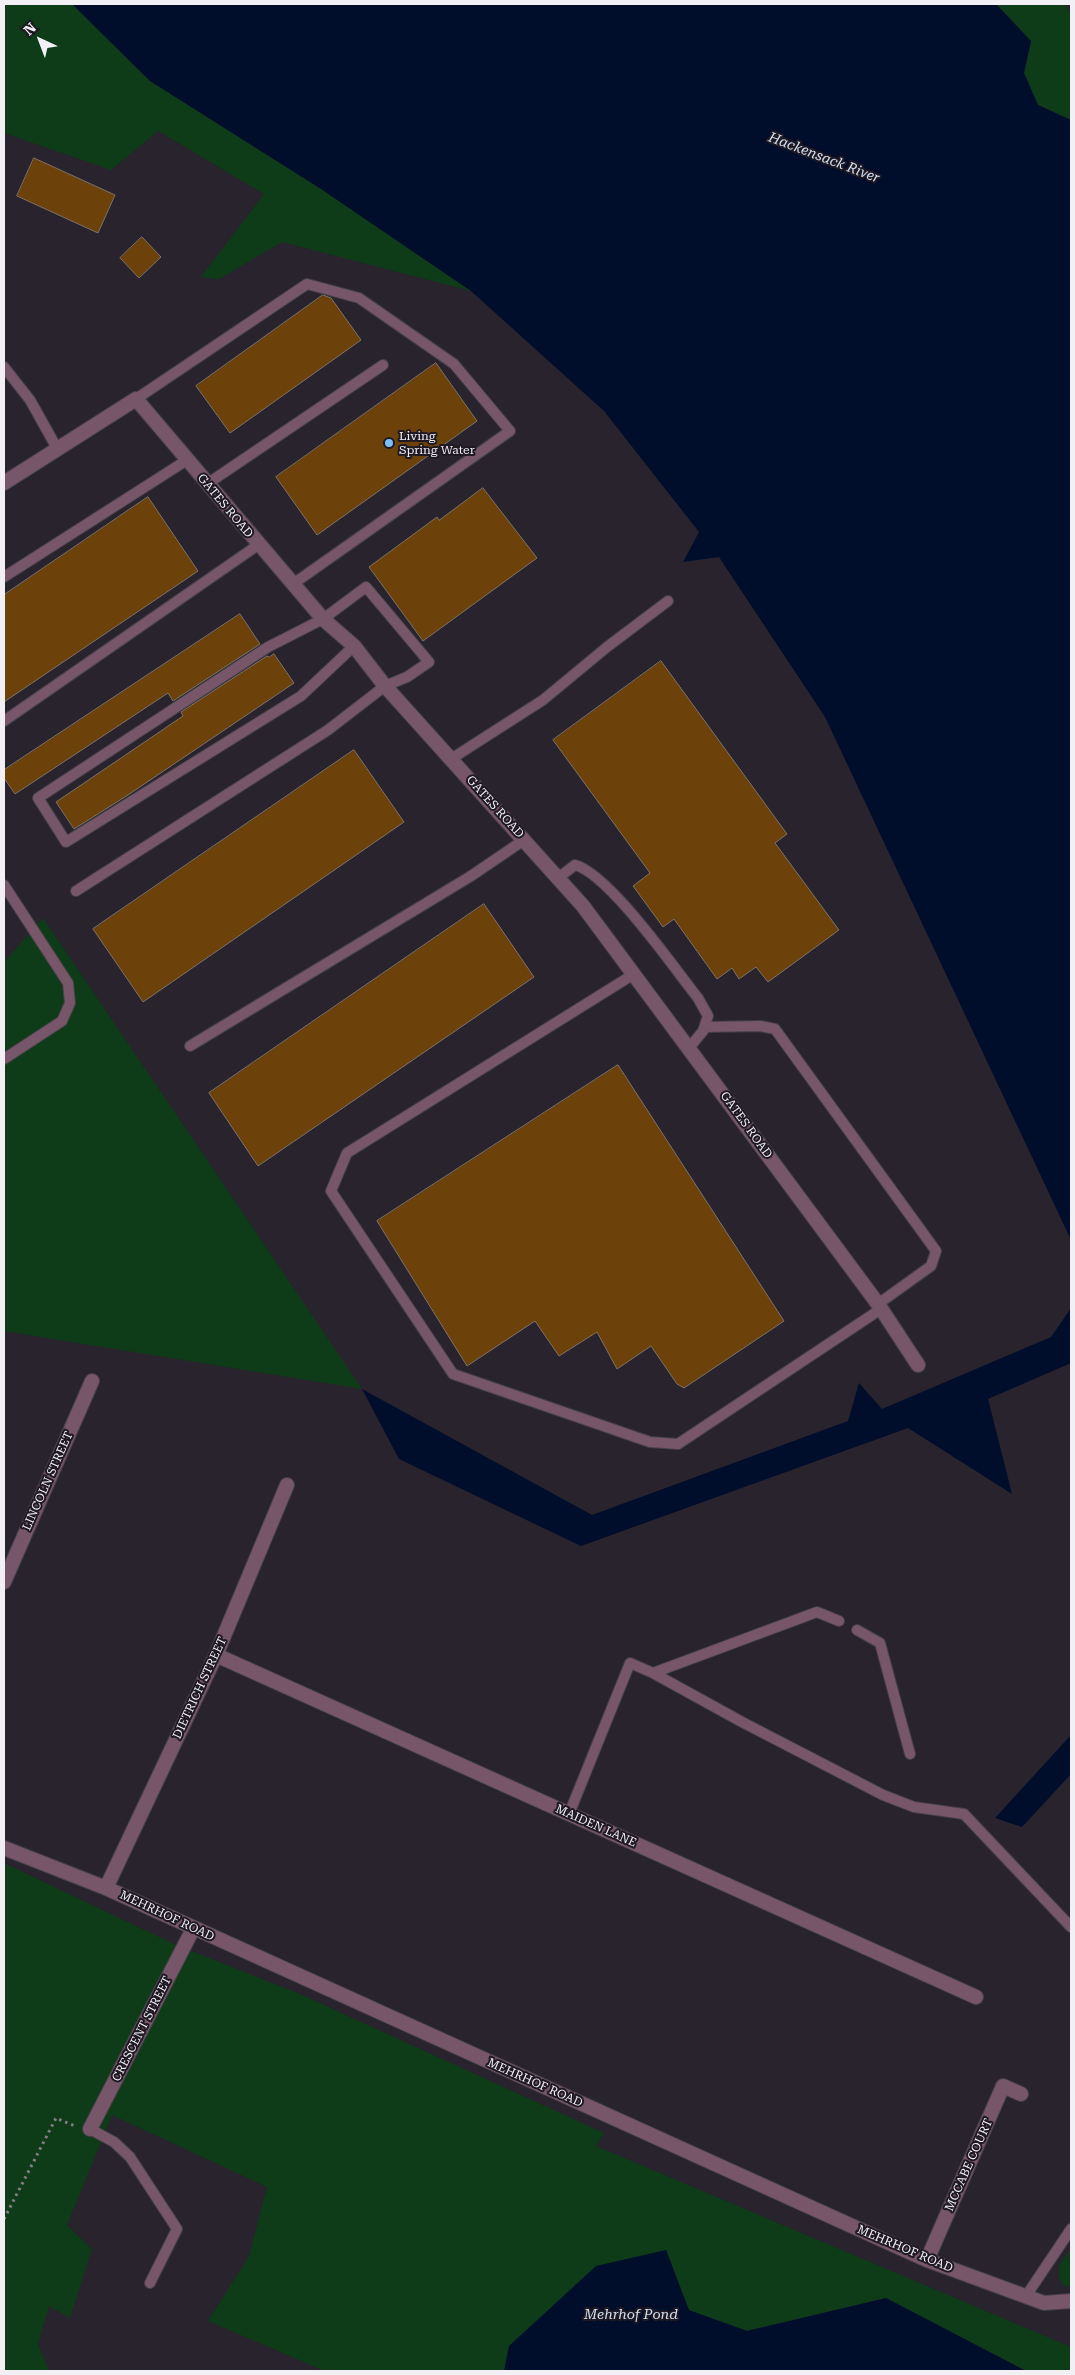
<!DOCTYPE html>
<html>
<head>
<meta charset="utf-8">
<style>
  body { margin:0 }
  #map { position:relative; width:1075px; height:2375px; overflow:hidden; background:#28232c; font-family:"Roboto Serif",serif }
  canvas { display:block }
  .frame { position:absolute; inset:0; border:5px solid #f2eff5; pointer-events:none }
  .north { position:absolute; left:15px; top:15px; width:50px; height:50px; -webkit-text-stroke:4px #1e1922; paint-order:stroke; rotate:317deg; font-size:14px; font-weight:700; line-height:20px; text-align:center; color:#f2eff5 }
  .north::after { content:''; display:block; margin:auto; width:18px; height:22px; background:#f2eff5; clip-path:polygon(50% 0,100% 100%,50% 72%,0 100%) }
</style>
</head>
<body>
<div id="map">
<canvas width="1075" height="2375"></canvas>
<div class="frame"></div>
<div class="north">N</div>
</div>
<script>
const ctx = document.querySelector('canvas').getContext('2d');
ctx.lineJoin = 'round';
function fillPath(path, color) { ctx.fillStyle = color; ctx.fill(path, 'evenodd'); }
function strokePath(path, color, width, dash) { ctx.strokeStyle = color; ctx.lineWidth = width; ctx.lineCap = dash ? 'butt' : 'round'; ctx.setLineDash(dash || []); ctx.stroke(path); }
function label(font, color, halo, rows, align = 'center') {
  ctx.font = font + ' "Roboto Serif",serif'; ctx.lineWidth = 4; ctx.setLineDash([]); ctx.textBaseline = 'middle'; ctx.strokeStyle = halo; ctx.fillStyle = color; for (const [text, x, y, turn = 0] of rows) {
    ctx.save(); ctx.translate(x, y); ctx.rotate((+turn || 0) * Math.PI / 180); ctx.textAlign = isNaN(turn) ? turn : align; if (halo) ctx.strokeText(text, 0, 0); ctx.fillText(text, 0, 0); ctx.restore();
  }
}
fillPath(new Path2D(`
  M4,4H72L150,81L321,189L471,291L282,242L219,279L201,277L264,194L158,131L111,170L4,133Z
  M996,4H1064L1071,13V120L1038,105L1024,73L1031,41Z
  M43,918L362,1389L4,1331V962Z
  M4,1863L176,1945L300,1994L604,2133L596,2146L1071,2347V2371H1026L886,2298L747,2331L689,2311L666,2250L509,2346L504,2371H325L208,2321L249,2256L267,2187L112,2115L67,2225L92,2249L70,2318L49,2306L38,2344L49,2371H4Z
  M1071,2249V2285L1065,2287L1059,2279V2265Z`), '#0e3b18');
fillPath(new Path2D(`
  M72,4H996L1031,41L1024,73L1038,105L1071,120V1240L825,717L719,557L683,562L699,532L604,411L471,291L321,189L150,81Z
  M1071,1308V1363L988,1399L1012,1494L908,1428L581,1546L399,1459L362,1389L592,1515L848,1421L859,1383L882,1409L1051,1337Z
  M1071,1735V1774L1022,1827L995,1818Z
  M666,2250L689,2310L747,2331L886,2298L1026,2371H504L509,2346L596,2266Z`), '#000e2c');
const building = new Path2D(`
  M34,158L115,195L98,233L17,196Z
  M142,237L161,257L139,278L120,258Z
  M323,295L331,298L361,340L230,433L196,386Z
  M436,363L477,421L317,535L276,477Z
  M483,488L537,558L423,641L369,567L437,517L439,520Z
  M148,497L198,571L4,702V595Z
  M240,614L260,644L173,701L168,693L15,794L4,778V770Z
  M274,654L294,683L128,795L74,829L56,802L183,716L181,712L267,656L269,657Z
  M661,661L787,834L775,843L839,930L768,982L756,967L739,979L732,968L717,979L674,919L663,927L633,886L650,873L553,740Z
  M354,750L404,822L143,1002L93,929Z
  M484,904L534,977L258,1166L209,1093Z
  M618,1065L784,1321L684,1388L677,1384L651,1346L617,1369L597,1332L559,1356L535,1321L467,1366L377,1221Z`);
fillPath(building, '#6d410a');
strokePath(building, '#7c736a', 1);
const service = new Path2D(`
  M4,367L30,400L58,450
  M136,399L307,284L359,298L454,364L510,431L293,584
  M207,484L383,365
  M4,577L187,460
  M4,721L258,545
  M451,759L543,700L607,647L668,601
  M558,878L575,865C609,874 674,968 698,998L708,1016L703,1031L689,1048
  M4,885L68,983L70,1003L62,1021L4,1059
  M76,891L328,730L385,686L407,677L429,662L366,587L323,619L268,647L38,798L66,842L301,696L354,646
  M634,974L347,1153L331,1191L453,1374L650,1442L678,1444L881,1309
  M705,1027L760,1026L775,1029L936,1251L931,1266L878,1304
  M190,1046L471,876L524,840
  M857,1630L880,1643L910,1754
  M653,1673L817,1612L839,1621
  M569,1814L630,1663L653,1673L742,1722L883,1795L914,1807L964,1814L1071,1927
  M90,2129L114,2142L130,2157L177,2229L150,2283
  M1026,2296L1071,2229`);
const minor = new Path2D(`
  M4,483L136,399L323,619L354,646L385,686L583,906L878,1304L918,1365
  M4,1582L92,1381
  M216,1655L976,1997
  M4,1848L106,1888L927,2260L1044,2303L1071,2301
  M106,1888L216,1655L287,1485
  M90,2129L193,1929
  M927,2260L1003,2086L1021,2094`);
strokePath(service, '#444048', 12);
strokePath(minor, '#444048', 16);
strokePath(new Path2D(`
  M4,2219L56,2118L75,2126`), '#837e86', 3, [2.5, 4]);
strokePath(service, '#765668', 10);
strokePath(minor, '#765668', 14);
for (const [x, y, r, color] of [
  [389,443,5,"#79bff8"]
]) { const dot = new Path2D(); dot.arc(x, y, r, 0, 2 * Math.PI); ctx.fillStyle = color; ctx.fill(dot); strokePath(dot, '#1e1922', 2); }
label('12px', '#f2eff5', '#1e1922', [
  ["Living",399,436],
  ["Spring Water",399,450]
], 'left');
label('12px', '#f2eff5', '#1e1922', [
  ["GATES ROAD",225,506,50],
  ["GATES ROAD",495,807,48],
  ["GATES ROAD",746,1125,54],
  ["LINCOLN STREET",48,1481,-66],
  ["DIETRICH STREET",200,1688,-65],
  ["MAIDEN LANE",596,1826,24],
  ["MEHRHOF ROAD",167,1916,25],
  ["CRESCENT STREET",142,2029,-63],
  ["MEHRHOF ROAD",535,2083,24],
  ["MCCABE COURT",969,2165,-66],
  ["MEHRHOF ROAD",905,2249,23]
]);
label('italic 14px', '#d3e0f2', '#1e1922', [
  ["Hackensack River",824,158,21],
  ["Mehrhof Pond",631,2315]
]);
</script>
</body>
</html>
